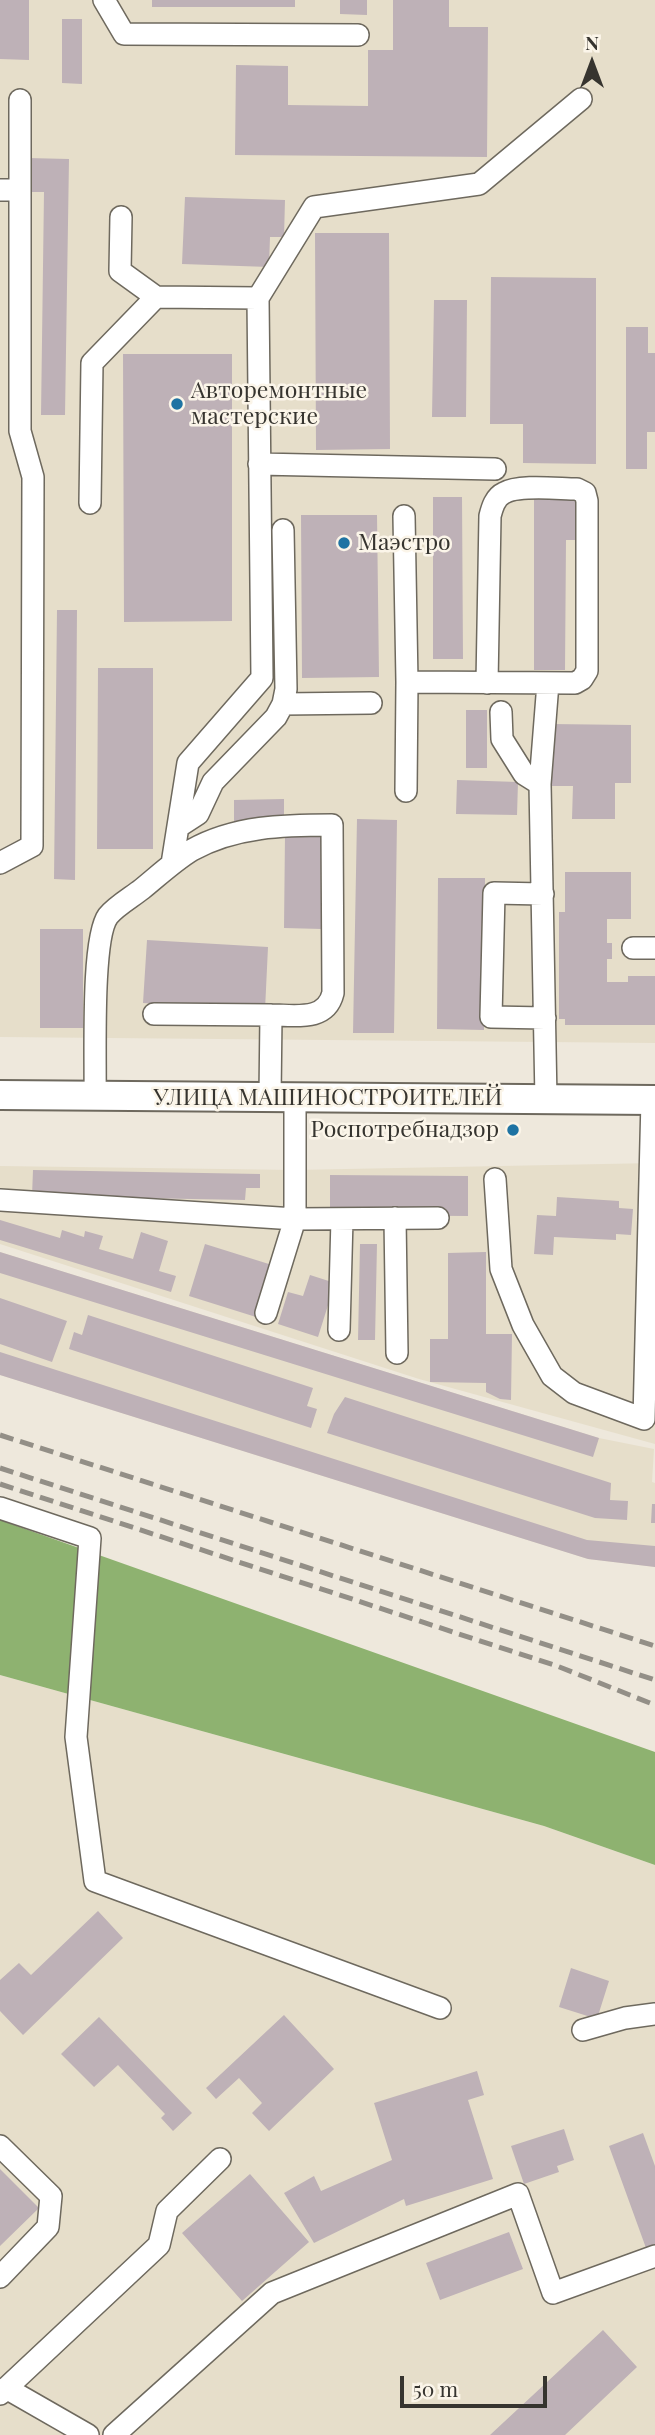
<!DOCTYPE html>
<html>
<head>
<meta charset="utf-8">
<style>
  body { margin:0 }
  #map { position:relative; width:655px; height:2435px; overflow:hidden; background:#eee8dc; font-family:"Playfair Display",serif }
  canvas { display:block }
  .north { position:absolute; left:557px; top:28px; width:70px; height:70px; -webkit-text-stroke:5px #fbf5e9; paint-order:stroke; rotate:0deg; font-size:19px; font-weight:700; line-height:28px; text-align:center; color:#36342f }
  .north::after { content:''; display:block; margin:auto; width:24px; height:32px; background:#36342f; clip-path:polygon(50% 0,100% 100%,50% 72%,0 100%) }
  .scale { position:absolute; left:400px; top:2376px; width:147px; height:32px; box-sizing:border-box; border:4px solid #36342f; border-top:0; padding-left:9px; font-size:21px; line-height:24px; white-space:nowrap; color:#36342f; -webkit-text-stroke:5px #fbf5e9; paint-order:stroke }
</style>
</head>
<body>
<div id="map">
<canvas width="655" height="2435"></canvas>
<div class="north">N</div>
<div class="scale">50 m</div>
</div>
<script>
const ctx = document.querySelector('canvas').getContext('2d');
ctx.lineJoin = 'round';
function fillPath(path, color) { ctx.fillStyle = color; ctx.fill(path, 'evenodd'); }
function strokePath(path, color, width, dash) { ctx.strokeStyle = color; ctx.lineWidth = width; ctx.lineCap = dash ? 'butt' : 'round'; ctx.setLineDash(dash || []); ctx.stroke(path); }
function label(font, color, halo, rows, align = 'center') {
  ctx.font = font + ' "Playfair Display",serif'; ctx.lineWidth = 5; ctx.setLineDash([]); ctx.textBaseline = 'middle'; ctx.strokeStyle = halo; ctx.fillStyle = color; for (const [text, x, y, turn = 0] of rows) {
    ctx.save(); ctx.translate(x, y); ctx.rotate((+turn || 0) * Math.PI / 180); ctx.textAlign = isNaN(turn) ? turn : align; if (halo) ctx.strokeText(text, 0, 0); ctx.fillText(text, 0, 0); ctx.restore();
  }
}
fillPath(new Path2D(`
  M0,0H655V1043L0,1037Z
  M655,1163V1444L419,1379L0,1244V1166L295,1170Z
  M0,1252L599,1438L654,1449L652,1482L655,1483V1567L588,1559L0,1375Z
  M0,1675L544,1826L655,1865V2435H0Z`), '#e6deca');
fillPath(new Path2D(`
  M0,1520L655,1752V1865L544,1826L0,1675Z`), '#8eb270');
fillPath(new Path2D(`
  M0,0H29V60L0,59Z
  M152,0H295V7H152Z
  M340,0H367V15L340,14Z
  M393,0H449V27H488L487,157L235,155L236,65L288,66V105L368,106V50H393Z
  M62,19H82V84L62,83Z
  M27,158L69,159L65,415H41L44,192H27Z
  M185,197L285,200L284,237H270L269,267L182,264Z
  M315,233H389L390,449L316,450Z
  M491,277L596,278V464L523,463V424H490Z
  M434,300H467L466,417H432Z
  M626,327H648V353H655V432H647V469H626Z
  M123,354H232V621L124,622Z
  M433,497H462L463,659H433Z
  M534,499H577V540H566L565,670H534Z
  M301,515H377L379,677L302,678Z
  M57,610H77L75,880L54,879Z
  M98,668H153V849H97Z
  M466,710H487V768H466Z
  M551,724L631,725V783H615V819H572L573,786H550Z
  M457,780L518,782L517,815L456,814Z
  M284,799V822H234V800Z
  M357,819L397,820L394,1033H353Z
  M285,835L324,836L322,929L284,928Z
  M565,872H631V919H607V943H612V959H607V982H628V976H655V1025H565V1019H559V912H565Z
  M438,878H485L484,1030L437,1029Z
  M40,929H83V1028H40Z
  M147,940L268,947L265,1010L143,1003Z
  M33,1170L260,1174V1188H246L245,1200L32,1196Z
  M330,1175L468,1176V1216L330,1215Z
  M557,1197L619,1201V1208L633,1209L631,1235L616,1234V1240L554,1237L553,1255L534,1254L537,1215L556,1216Z
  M0,1220L60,1238L62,1230L84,1237L85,1231L103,1236L99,1249L133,1259L141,1232L168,1241L159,1271L176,1276L171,1292L0,1240Z
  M205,1244L272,1265L256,1317L189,1296Z
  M360,1244H377L375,1340H358Z
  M0,1252L599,1438L593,1457L0,1273Z
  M486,1252V1334H512L511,1400L500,1399L486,1392V1383L430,1382V1339H448V1253Z
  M310,1275L335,1283L318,1337L278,1324L288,1292L303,1296Z
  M0,1298L67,1321L52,1362L0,1344Z
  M88,1315L313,1388L307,1406L317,1409L311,1428L69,1349L74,1332L82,1335Z
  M0,1352L587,1540L655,1546V1567L588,1559L0,1375Z
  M345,1397L611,1483L610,1500L628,1501L627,1520L595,1518L327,1433L334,1414Z
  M652,1504H655V1523H651Z
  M98,1911L123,1938L23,2035L0,2011V1980L19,1963L31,1975Z
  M571,1968L609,1981L597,2019L559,2007Z
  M284,2015L334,2069L269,2131L252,2113L262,2103L239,2078L216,2099L206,2088Z
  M99,2017L192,2113L173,2131L161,2118L165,2114L118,2065L94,2087L61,2054Z
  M477,2071L484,2095L468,2100L493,2179L406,2206L404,2199L314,2243L284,2193L314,2176L321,2191L392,2160L374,2103Z
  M564,2129L574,2160L557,2166L559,2172L524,2184L511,2146Z
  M643,2133L655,2166V2245L646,2248L609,2146Z
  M0,2169L39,2208L0,2246Z
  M250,2174L309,2242L242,2301L182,2233Z
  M509,2232L523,2269L440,2300L426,2263Z
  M603,2330L637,2367L565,2435H490Z`), '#beb1b7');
const minor = new Path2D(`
  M104,0L124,34L358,35
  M0,190H20V431L33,477L32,846L0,863
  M20,190V100
  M121,217L120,271L156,297
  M258,298L314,207L479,184L581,99
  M259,464L495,469
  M90,503L92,363L156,297L258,298L262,678L188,763L172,864
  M404,516L407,682L406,791
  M407,682L575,683L582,679L587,671V501L585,493L577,489C559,489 519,484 504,493C495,497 492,508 490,516L487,683
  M283,704L371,703
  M501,712L502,739L524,774L540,784
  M178,827L198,814L213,782L276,717L283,704L286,689L283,530
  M543,894L494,893L491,1017L545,1018
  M633,948H655
  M154,1014L271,1015L270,1097
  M95,1096C96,1061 91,939 108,916C116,906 132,897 142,889C158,876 174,861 192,850C235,826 284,825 332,825L333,993C326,1022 295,1015 271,1015
  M546,1100L540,784L548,683
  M495,1179L501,1269L523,1325L552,1376L574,1393L644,1419L652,1100
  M0,1200L295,1219L438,1218
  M395,1218L397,1353
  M266,1313L295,1219V1098
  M339,1330L342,1219
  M0,1508L90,1538L76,1737L95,1881L440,2008
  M583,2030L625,2018L655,2014
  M0,2146L51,2196L48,2227L0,2277
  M6,2388L88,2435
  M0,2394L159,2245L167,2211L220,2159
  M114,2435L272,2293L518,2194L553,2293L655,2256`);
const major = new Path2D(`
  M0,1095L655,1100`);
strokePath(minor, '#6e695e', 24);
strokePath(major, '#6e695e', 32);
strokePath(minor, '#fff', 21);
strokePath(major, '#fff', 28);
strokePath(new Path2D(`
  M0,1435L655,1646
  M0,1468L655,1680
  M0,1484L557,1666L655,1705`), '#938f87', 5, [14, 7]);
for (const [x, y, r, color] of [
  [177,404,7,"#1e73a3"],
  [344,543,7,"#1e73a3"],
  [513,1130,7,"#1e73a3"]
]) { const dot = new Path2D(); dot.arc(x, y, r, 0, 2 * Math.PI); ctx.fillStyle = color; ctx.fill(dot); strokePath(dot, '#fbf5e9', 2.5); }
label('23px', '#36342f', '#fbf5e9', [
  ["Авторемонтные",191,391],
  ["мастерские",191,417],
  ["Маэстро",358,543],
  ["Роспотребнадзор",499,1130,"right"]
], 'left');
label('23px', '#36342f', '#fbf5e9', [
  ["УЛИЦА МАШИНОСТРОИТЕЛЕЙ",328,1098]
]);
</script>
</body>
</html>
